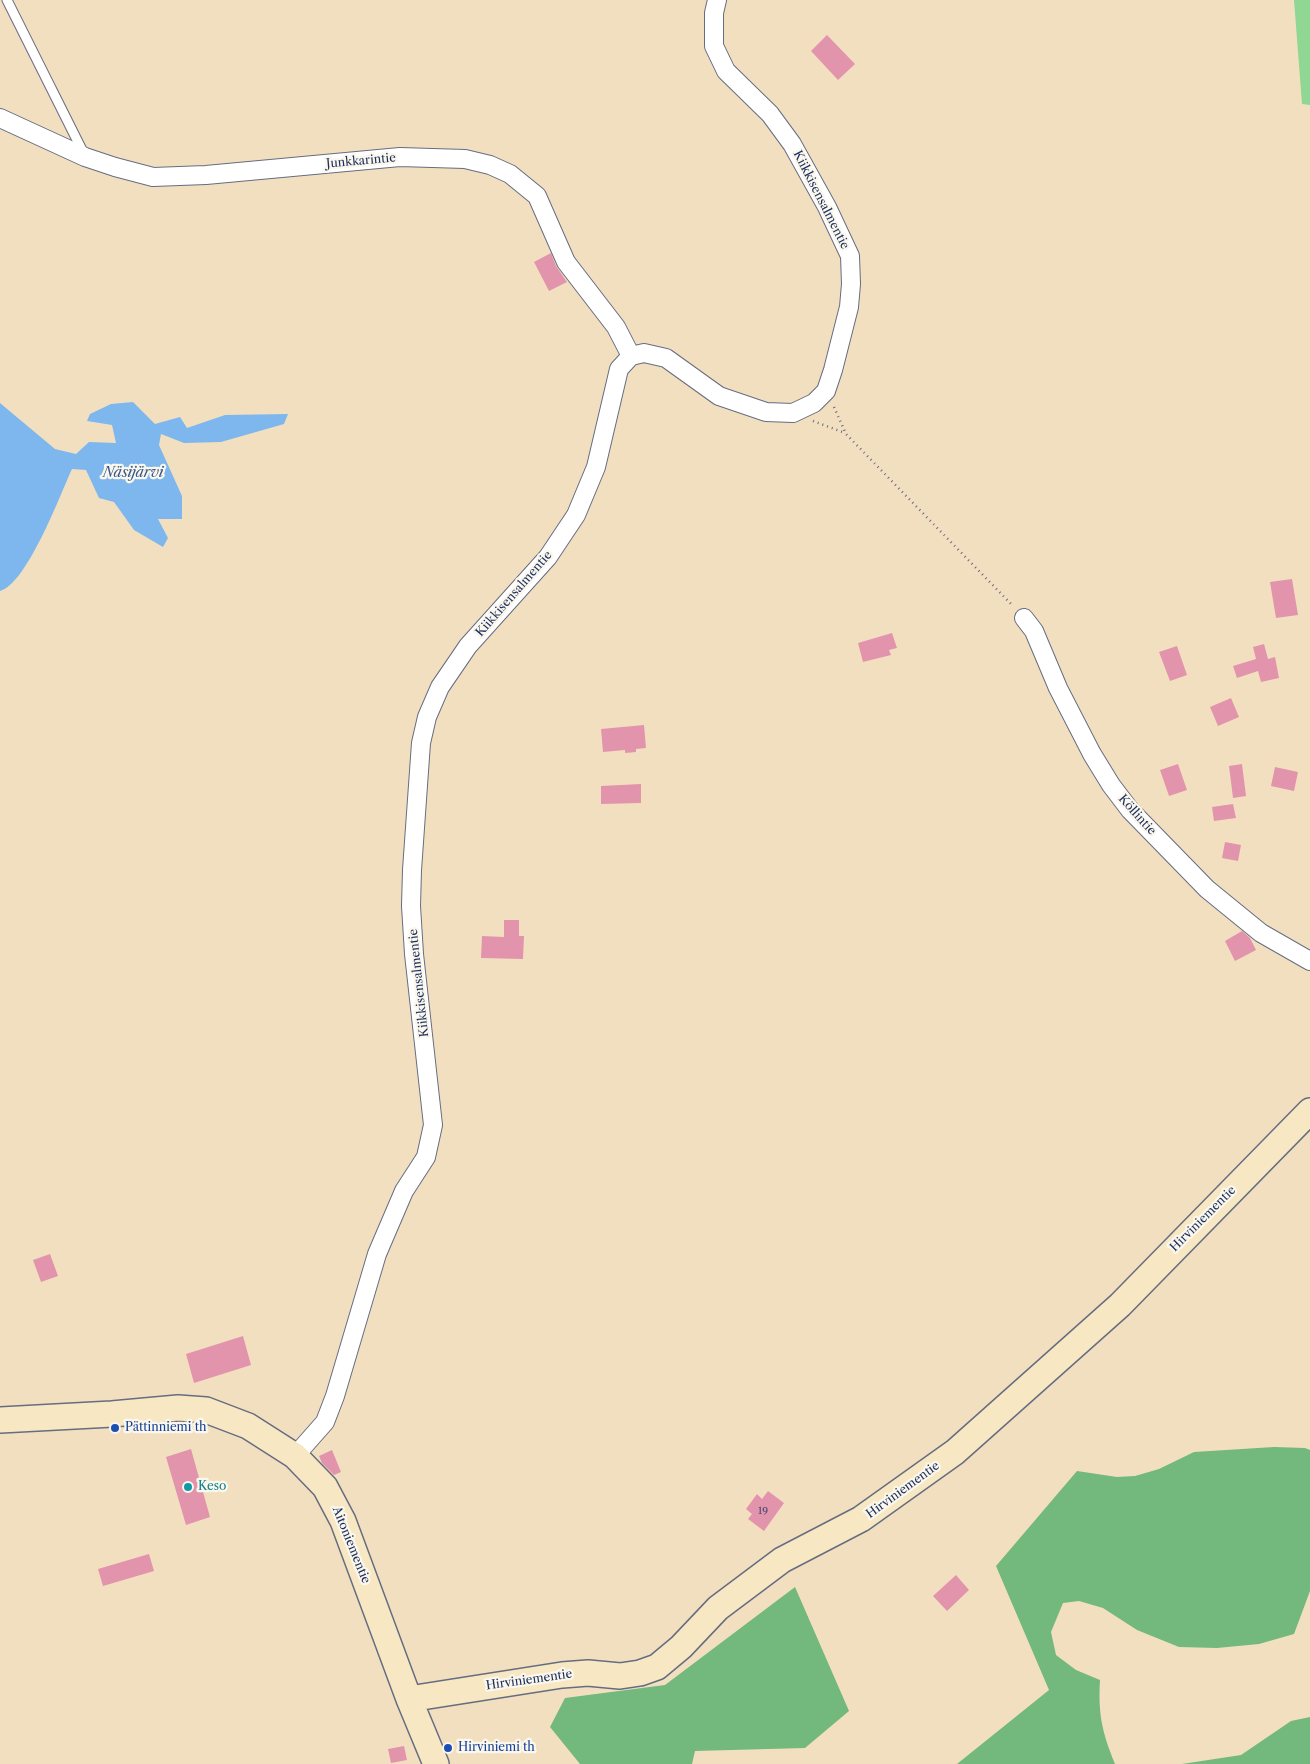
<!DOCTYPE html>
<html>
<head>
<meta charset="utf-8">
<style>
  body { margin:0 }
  canvas { display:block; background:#f2dfc0 }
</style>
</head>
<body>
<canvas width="1310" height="1764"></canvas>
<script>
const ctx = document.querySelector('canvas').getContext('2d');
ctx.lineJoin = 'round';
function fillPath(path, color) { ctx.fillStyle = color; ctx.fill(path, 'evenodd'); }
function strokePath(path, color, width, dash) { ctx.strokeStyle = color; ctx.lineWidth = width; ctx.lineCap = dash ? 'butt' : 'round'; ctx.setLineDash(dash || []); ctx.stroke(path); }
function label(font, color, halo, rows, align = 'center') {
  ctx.font = font + ' "Libre Caslon Text",serif'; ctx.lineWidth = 4.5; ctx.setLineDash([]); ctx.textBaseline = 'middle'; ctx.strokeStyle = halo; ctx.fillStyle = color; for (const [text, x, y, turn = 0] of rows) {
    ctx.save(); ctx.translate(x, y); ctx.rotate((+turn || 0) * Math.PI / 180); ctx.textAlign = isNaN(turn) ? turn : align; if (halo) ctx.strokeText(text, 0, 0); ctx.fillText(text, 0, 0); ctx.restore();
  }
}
fillPath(new Path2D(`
  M1294,0H1310V105L1302,104Z`), '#8fd792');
fillPath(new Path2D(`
  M1274,1447L1305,1448L1310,1450V1591L1294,1634L1259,1644L1217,1648L1179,1647L1137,1630L1103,1608L1079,1601L1063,1603L1051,1632L1056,1655L1076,1670L1100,1680C1098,1714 1102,1732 1115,1764H957L1049,1690L996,1566L1077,1471L1117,1477L1135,1476L1159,1469L1194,1452Z
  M795,1587L849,1711L805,1748L695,1751L692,1764H580L550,1727L565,1698L665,1685Z
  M1310,1717V1764H1182L1241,1755L1291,1721Z`), '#73b87c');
fillPath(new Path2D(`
  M133,402L155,424L180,417L187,428L225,415L288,414L284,424L221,442L184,443L161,434L159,445L182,496V519H158L168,538L163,547L134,530L114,502L99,498L86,470L72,469C60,495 27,584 0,591V403L55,449L76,454L89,442L116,443L112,425L87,421L90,414L111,404Z`), '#7db7ee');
fillPath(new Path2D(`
  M827,35L855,64L838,80L811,51Z
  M551,253L556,266L567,282L549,291L534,262Z
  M1292,579L1298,615L1276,618L1270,582Z
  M892,633L897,648L889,650L891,655L863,662L858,643Z
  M1264,644L1268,659L1275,657L1279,678L1261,682L1258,671L1237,678L1233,666L1256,659L1253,647Z
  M1177,646L1187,675L1170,681L1159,652Z
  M1231,698L1239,717L1218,726L1210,707Z
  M644,725L646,748L636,749V752L625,753V750L603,752L601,729Z
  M1178,764L1187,790L1169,796L1160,770Z
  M1242,764L1246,796L1233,798L1229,766Z
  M1275,767L1298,772L1294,791L1271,786Z
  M641,784V803L601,804V786Z
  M1233,804L1236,818L1214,821L1212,807Z
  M1225,842L1241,845L1238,861L1222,858Z
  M504,920H519V936H524L523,959L481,958L482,936L504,937Z
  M1242,931L1250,938L1256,950L1235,961L1225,941Z
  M50,1254L58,1276L41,1282L33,1260Z
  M243,1336L251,1365L194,1383L186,1354Z
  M191,1449L210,1517L186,1525L166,1457Z
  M332,1450L341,1472L334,1475L322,1463L319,1456Z
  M768,1491L784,1503L764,1531L748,1519L752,1514L746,1509L757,1494L762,1499Z
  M149,1554L154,1571L103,1586L98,1569Z
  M956,1575L969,1590L947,1611L933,1596Z
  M404,1746L407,1760L391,1763L388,1749Z`), '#e294ac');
const lane = new Path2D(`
  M7,0L84,154`);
const street = new Path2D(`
  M0,118L85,157L115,167L153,177L206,175L400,157L465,159L490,165L510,174L537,196L566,262L616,327L631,356
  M1024,618L1034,631L1058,688L1092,754L1111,785L1130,810L1207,889L1261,933L1310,961
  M295,1456L325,1422L335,1396L377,1254L404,1191L426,1157L433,1125L414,954L411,906L412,870L421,743L427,717L440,687L468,646L548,557L576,515L596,467L619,369L631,356L644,353L666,358L719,396L766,412L793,413L814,403L826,391L833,370L849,307L851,284L850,256L827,207L792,144L770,114L726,71L714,46V13L717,0`);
const secondary = new Path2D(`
  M0,1420L112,1414L178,1408L206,1410L248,1426L295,1456L325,1487L343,1521L409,1699L436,1764
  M409,1699L562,1675L588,1673L620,1676L640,1673L657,1667L681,1647L718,1608L782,1560L861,1519L955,1452L1120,1305L1310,1111`);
strokePath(lane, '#666d80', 11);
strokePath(street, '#666d80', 20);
strokePath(secondary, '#666d80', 28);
strokePath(new Path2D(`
  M834,407L846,434L1013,606
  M813,421L845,433`), '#666d80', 2.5, [1, 4]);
strokePath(lane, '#fff', 9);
strokePath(street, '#fff', 18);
strokePath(secondary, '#f7e8c3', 25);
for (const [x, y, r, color] of [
  [115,1428,5,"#1a4fb4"],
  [188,1487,5,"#0f9aa8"],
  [448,1748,5,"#1a4fb4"]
]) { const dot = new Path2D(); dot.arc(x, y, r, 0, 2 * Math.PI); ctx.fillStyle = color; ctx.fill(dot); strokePath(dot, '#fbf7ec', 2); }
label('10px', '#4d4872', null, [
  ["19",763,1511]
]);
label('12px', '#1b2f5e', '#fbf7ec', [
  ["Junkkarintie",361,161,-5],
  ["Kiikkisensalmentie",821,200,63],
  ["Kiikkisensalmentie",514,594,-49],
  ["Köllintie",1137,815,48],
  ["Kiikkisensalmentie",419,983,-96],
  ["Hirviniementie",1203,1219,-45],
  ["Hirviniementie",903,1490,-36],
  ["Aitoniementie",351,1545,68],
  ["Hirviniementie",529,1680,-8]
]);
label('12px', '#164399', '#fbf7ec', [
  ["Pättinniemi th",125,1428],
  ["Hirviniemi th",458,1748]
], 'left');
label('12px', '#0d838f', '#fbf7ec', [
  ["Keso",198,1487]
], 'left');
label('italic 14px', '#385889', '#fbf7ec', [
  ["Näsijärvi",133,473]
]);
</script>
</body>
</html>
